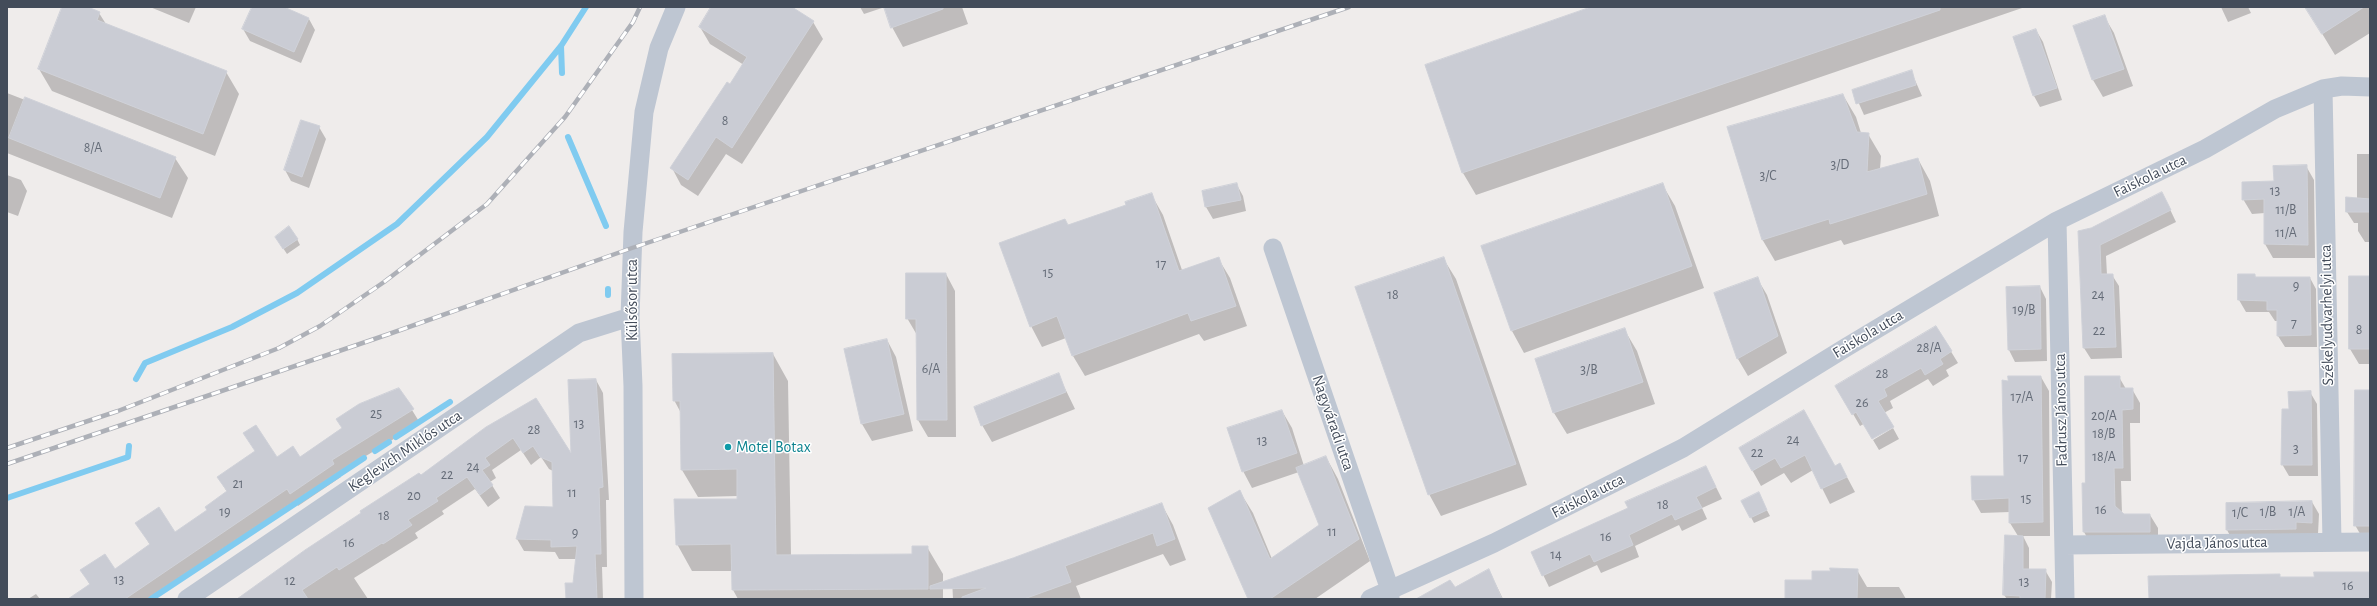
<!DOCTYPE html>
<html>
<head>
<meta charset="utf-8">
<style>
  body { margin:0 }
  #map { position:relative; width:2377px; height:606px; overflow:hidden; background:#efeceb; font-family:"Alegreya Sans",sans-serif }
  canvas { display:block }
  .frame { position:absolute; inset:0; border:8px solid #434c5a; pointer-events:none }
</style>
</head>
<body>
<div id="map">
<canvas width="2377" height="606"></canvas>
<div class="frame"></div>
</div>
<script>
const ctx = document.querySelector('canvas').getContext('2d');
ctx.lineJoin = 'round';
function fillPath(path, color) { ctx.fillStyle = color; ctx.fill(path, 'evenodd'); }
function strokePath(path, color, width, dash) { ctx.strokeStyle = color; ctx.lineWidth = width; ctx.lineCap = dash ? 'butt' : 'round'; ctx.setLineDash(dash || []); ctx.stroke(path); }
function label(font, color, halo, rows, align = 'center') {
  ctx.font = font + ' "Alegreya Sans",sans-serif'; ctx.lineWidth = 3; ctx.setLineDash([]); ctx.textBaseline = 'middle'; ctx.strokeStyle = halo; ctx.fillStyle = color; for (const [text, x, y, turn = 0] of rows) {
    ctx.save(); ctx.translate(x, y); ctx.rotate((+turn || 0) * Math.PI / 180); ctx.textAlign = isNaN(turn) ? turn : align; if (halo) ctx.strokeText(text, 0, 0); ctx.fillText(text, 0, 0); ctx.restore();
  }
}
fillPath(new Path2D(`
  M63,7H85L99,13L106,24L226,72L239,94L215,156L52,91L39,69Z
  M150,7H196L189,23Z
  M253,7H282L309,19L315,30L301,63L250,41L243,29Z
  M712,7H790L813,22L823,39L742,164L726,154L698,196L681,185L672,168L744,65L710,44L700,27Z
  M860,7H962L968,24L903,47L892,27L885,7L864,14Z
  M1594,7H2025L1476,195L1463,173L1426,65Z
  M2221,7H2248L2251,13L2228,22Z
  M2306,7H2370V33L2335,55Z
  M2104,16L2114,33L2133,86L2103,97L2093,80L2074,27Z
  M2036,30L2043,42L2062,100L2040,107L2034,96L2014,38Z
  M1911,71L1922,96L1864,115L1853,90Z
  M7,93L175,158L188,178L172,218L7,153Z
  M1843,95L1856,117L1861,133L1868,134L1881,156L1880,169L1918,159L1930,181L1939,216L1844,245L1841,240L1775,261L1762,239Z
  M319,127L326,139L309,188L291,181L285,170Z
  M2357,154H2370V242H2365L2358,231V223H2354L2347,212L2357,199Z
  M2306,166L2314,180L2315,258H2273L2265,244V213L2252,214L2243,199Z
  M7,175L21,180L27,191L18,216L7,212Z
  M1662,184L1675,206L1704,288L1524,353L1512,331L1482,246Z
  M1237,185L1243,196L1246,211L1213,219L1206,207L1203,192Z
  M1151,194L1163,215L1182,270L1218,258L1230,278L1247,326L1204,341L1199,334L1085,376L1073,356L1066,338L1042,347L1031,326L1068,225L1128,206Z
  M2168,205L2176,222L2106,256L2107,275H2112L2119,286L2122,358L2091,359L2084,348L2079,232Z
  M297,239L300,245L287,254L279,242Z
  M1443,258L1456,279L1527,485L1441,516L1429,494Z
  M946,274L955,291L956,437H928L918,420L917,335L907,318Z
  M2255,275L2256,278H2310L2316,289L2317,347H2285L2278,336V321H2275L2269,312H2246L2239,300Z
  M2370,277V364H2359L2350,349Z
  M1757,278L1767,295L1787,353L1748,376L1738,359L1716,293Z
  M2040,287L2046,299L2047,361L2015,362L2009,350L2007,288Z
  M1936,327L1958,363L1946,370L1949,376L1933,386L1928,379L1890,401L1893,408L1860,426L1837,386Z
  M1624,329L1637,351L1655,404L1567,434L1554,413Z
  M887,340L896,357L913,431L872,441L862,424Z
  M773,354L788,381L791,556L913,555L927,547L943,574V599H738L733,590L732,571H692L677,544L738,500V496L698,497L682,470L681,413L674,400Z
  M1058,374L1075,409L992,442L982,425Z
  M2041,377L2049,391L2050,536H2023L2029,548V570H2045L2052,582L2051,599H2007L2004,595L2018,536L2010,523V512L1981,513L1973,499L2005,477L2009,382Z
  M2119,377L2126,389H2132L2140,403V423H2130L2131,481H2121L2122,514L2150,515L2158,528V545L2092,546L2084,532L2083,484H2086Z
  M596,380L603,393L609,500H606L607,567H602L603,599H567L574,584L577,559H559L555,552L524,551L517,539L554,508L553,471L549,469L541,457L531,465L521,450L492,470L496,478L490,482L500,498L488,507L475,489L442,511L444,514L415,533L418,538L354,578L368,599H237L420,476L487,428L572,457Z
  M399,389L420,423L338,473L341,477L298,506L295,501L151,599H70L90,585L82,571L114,570L150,545L137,523L175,533L208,511L227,492L218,477L276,458H299Z
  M2370,391V539H2363L2355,525Z
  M2310,392L2317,404L2318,476H2289L2282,464L2290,410Z
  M1282,411L1292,428L1304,466L1326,457L1338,479L1370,561L1315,599H1249L1240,492L1253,513L1272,559L1320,525L1299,472L1252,488L1243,471Z
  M1804,412L1835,467L1840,464L1855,492L1830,504L1813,470L1791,483L1784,473L1761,486L1740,448Z
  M1893,428L1899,439L1879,450L1873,440Z
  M1706,467L1722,499L1702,508L1707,519L1682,531L1679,525L1635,546L1639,557L1601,573L1597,565L1549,587L1532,552L1629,508Z
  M1761,499L1770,516L1754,523L1743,502Z
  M2312,502L2319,514L2318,534L2233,541L2227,530Z
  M1162,505L1173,525L1186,560L1170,566L1163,554L1076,586L1081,599H953L952,579L1014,559Z
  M1489,570L1503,599H1425L1455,588Z
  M1857,570L1867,587H1899L1906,599H1786L1813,581Z
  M36,594L40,599H28Z`), '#0003');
strokePath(new Path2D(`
  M561,46L562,73
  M568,137L606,226
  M608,289V295
  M136,379L145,363L232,327L297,293L397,224L487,137L561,46L586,7
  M396,437L450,402
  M375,451L389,442
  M7,498L128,457L129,446
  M151,599L364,458`), '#80cbf0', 6);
const building = new Path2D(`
  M62,7H88L100,12L97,20L227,71L203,134L38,69Z
  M252,7H284L309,18L294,52L242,29Z
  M711,7H792L814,21L732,148L716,137L688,180L670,168L727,82L730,84L747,57L699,27Z
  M884,7H943V9L891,28Z
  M1591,7H1940V10L1462,173L1425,65Z
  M2305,7H2364L2322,34Z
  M2105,15L2124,69L2092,80L2073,26Z
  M2036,29L2057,88L2033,96L2013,37Z
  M1912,70L1916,85L1856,104L1852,90Z
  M1843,94L1857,132L1869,133L1867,172L1918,158L1927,194L1830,224L1829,219L1762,240L1727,127Z
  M25,97L176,157L160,198L9,138Z
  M301,120L320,126L302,177L284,170Z
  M2307,165L2308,245L2264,244V199L2242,200V182L2274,181L2273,166Z
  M1237,183L1241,200L1205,207L1202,191Z
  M1663,183L1692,266L1511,331L1481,246Z
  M2162,192L2171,210L2100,245L2101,274H2113L2116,347L2083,348L2078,231L2091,228Z
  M1152,193L1179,271L1219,257L1236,306L1191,321L1188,313L1072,356L1057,316L1030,327L999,243L1065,219L1068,225L1126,205L1125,202Z
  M2346,197L2370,199V212H2346Z
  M289,226L298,239L283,249L275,237Z
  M1444,257L1516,464L1428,495L1355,287Z
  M906,273H946L947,420H917L916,319H906Z
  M2238,274H2255V277H2310L2311,335L2277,336V310H2267V301L2238,300Z
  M2349,276H2370V349H2349Z
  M1758,277L1778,336L1737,359L1714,293Z
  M2040,286L2041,349L2008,350L2006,287Z
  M1936,326L1952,351L1940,359L1943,364L1925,375L1921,368L1884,389L1887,396L1878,401L1894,427L1872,439L1856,412L1852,415L1835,386Z
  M1625,328L1643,382L1553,413L1535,359Z
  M887,339L904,414L861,424L844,349Z
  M773,353L776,555L912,554V546H928V589L732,590L731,544L676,545L674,499H737V469L681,470L680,401H673L672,354Z
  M1059,373L1066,392L981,426L974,407Z
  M2008,376H2041L2043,522L2009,523V498L1972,500L1971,476H2004L2002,380L2008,381Z
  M2085,376H2120V388H2133V409L2122,410L2123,468H2114L2115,506L2124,514H2150V532H2083L2082,483H2085Z
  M596,379L603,487L599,488L601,554H595L597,599H566L565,583H573L577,546L551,547V540L516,539L525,506L553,507L552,462L540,457L533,446L523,453L513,438L485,458L490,465L482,470L493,485L480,495L467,477L436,498L438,501L408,520L412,525L383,544L382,543L339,570L337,567L302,590L308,599H237L305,550L361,513L360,511L419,473L421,475L486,427L536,398L571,453L568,380Z
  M399,388L414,409L332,460L334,464L290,494L287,489L125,599H68L90,584L80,570L105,554L115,569L150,544L135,523L159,507L175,532L207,510L205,507L227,491L217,477L255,451L243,433L256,425L277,457L293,446L300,457L342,428L336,419L359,404Z
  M2355,390H2370V526H2354Z
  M2311,391L2312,465H2281L2282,409H2289L2288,392Z
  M1282,410L1297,453L1242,472L1227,428Z
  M1804,410L1835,466L1840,463L1847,477L1821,489L1805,455L1781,468L1775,458L1752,471L1739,448Z
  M1326,456L1359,539L1270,599H1248L1208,508L1240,490L1270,559L1319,525L1296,468Z
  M1706,466L1716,487L1696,497L1702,508L1675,520L1672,514L1629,535L1633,545L1594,562L1590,554L1542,576L1531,552L1628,508L1625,502Z
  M1759,492L1767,510L1750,518L1741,501Z
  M2312,501V523L2296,522V529L2226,530V503Z
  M1162,503L1175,539L1157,546L1153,533L1065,566L1071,582L1024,599H962V597L986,588L930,589V586L1013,558Z
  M2005,535L2023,536V569H2046L2045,599H2020V596L2003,595Z
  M1830,568L1858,569L1857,599H1785V580H1812V571H1830Z
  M1489,569L1502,599H1416L1450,580L1455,587Z
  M2314,572H2370V599H2149L2148,576L2280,574V577H2314Z`);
fillPath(building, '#caccd4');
strokePath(building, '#cfd1d8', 1);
strokePath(new Path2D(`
  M2323,89L2332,542
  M2057,221L2065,599
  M1273,248L1390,590V599
  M2064,545L2370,542
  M187,599L579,333L630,317
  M634,599L633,386L630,317L633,232L644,112L659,48L676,7
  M1370,599L1494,543L1683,448L1845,348L2057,221L2205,149L2275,109L2323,89L2342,86L2370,87`), '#bec6d2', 19);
const rail = new Path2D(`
  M7,448L118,411L279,348L320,326L384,282L487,204L565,117L633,22L640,7
  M7,464L389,334L632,248L1349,7`);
strokePath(rail, '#adb0b7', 4.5);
strokePath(rail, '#fff', 3, [9]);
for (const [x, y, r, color] of [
  [728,447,4,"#0f9aa8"]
]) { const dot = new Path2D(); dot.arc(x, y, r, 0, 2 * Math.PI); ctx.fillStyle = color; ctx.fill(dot); strokePath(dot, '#fff', 1.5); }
label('14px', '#656c78', null, [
  ["8",725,121],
  ["8/A",93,148],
  ["3/D",1840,165],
  ["3/C",1768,176],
  ["13",2275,191],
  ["11/B",2286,210],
  ["11/A",2286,233],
  ["17",1161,264],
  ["15",1048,273],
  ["9",2296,286],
  ["18",1393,295],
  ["24",2098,295],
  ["19/B",2024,310],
  ["7",2294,323],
  ["8",2359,330],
  ["22",2099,331],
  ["28/A",1929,348],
  ["6/A",931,369],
  ["3/B",1589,370],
  ["28",1882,374],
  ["17/A",2022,397],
  ["26",1862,403],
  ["25",376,414],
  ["20/A",2104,416],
  ["13",579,424],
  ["28",534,430],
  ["18/B",2104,434],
  ["24",1793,440],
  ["13",1262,441],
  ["3",2296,449],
  ["22",1757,453],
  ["18/A",2104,457],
  ["17",2023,458],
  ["24",473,467],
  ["22",447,475],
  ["21",238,484],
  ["11",572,493],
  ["20",414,496],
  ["15",2026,499],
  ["18",1663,505],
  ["16",2101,510],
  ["19",225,512],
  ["1/B",2268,512],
  ["1/A",2297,512],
  ["1/C",2240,513],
  ["18",384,516],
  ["11",1332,532],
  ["9",575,533],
  ["16",1606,537],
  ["16",349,543],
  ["14",1556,555],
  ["13",119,580],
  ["12",290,581],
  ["13",2024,582],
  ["16",2348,586]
]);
label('16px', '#434c5a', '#fff', [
  ["Faiskola utca",2150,176,-26],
  ["Külsősor utca",632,300,-90],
  ["Székelyudvarhelyi utca",2327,315,-91],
  ["Faiskola utca",1868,334,-31],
  ["Fadrusz János utca",2061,410,-91],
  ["Nagyváradi utca",1333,423,71],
  ["Keglevich Miklós utca",405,451,-34],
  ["Faiskola utca",1588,496,-27],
  ["Vajda János utca",2217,543,-1]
]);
label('16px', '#0d838f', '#fff', [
  ["Motel Botax",736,447]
], 'left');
</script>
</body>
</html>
